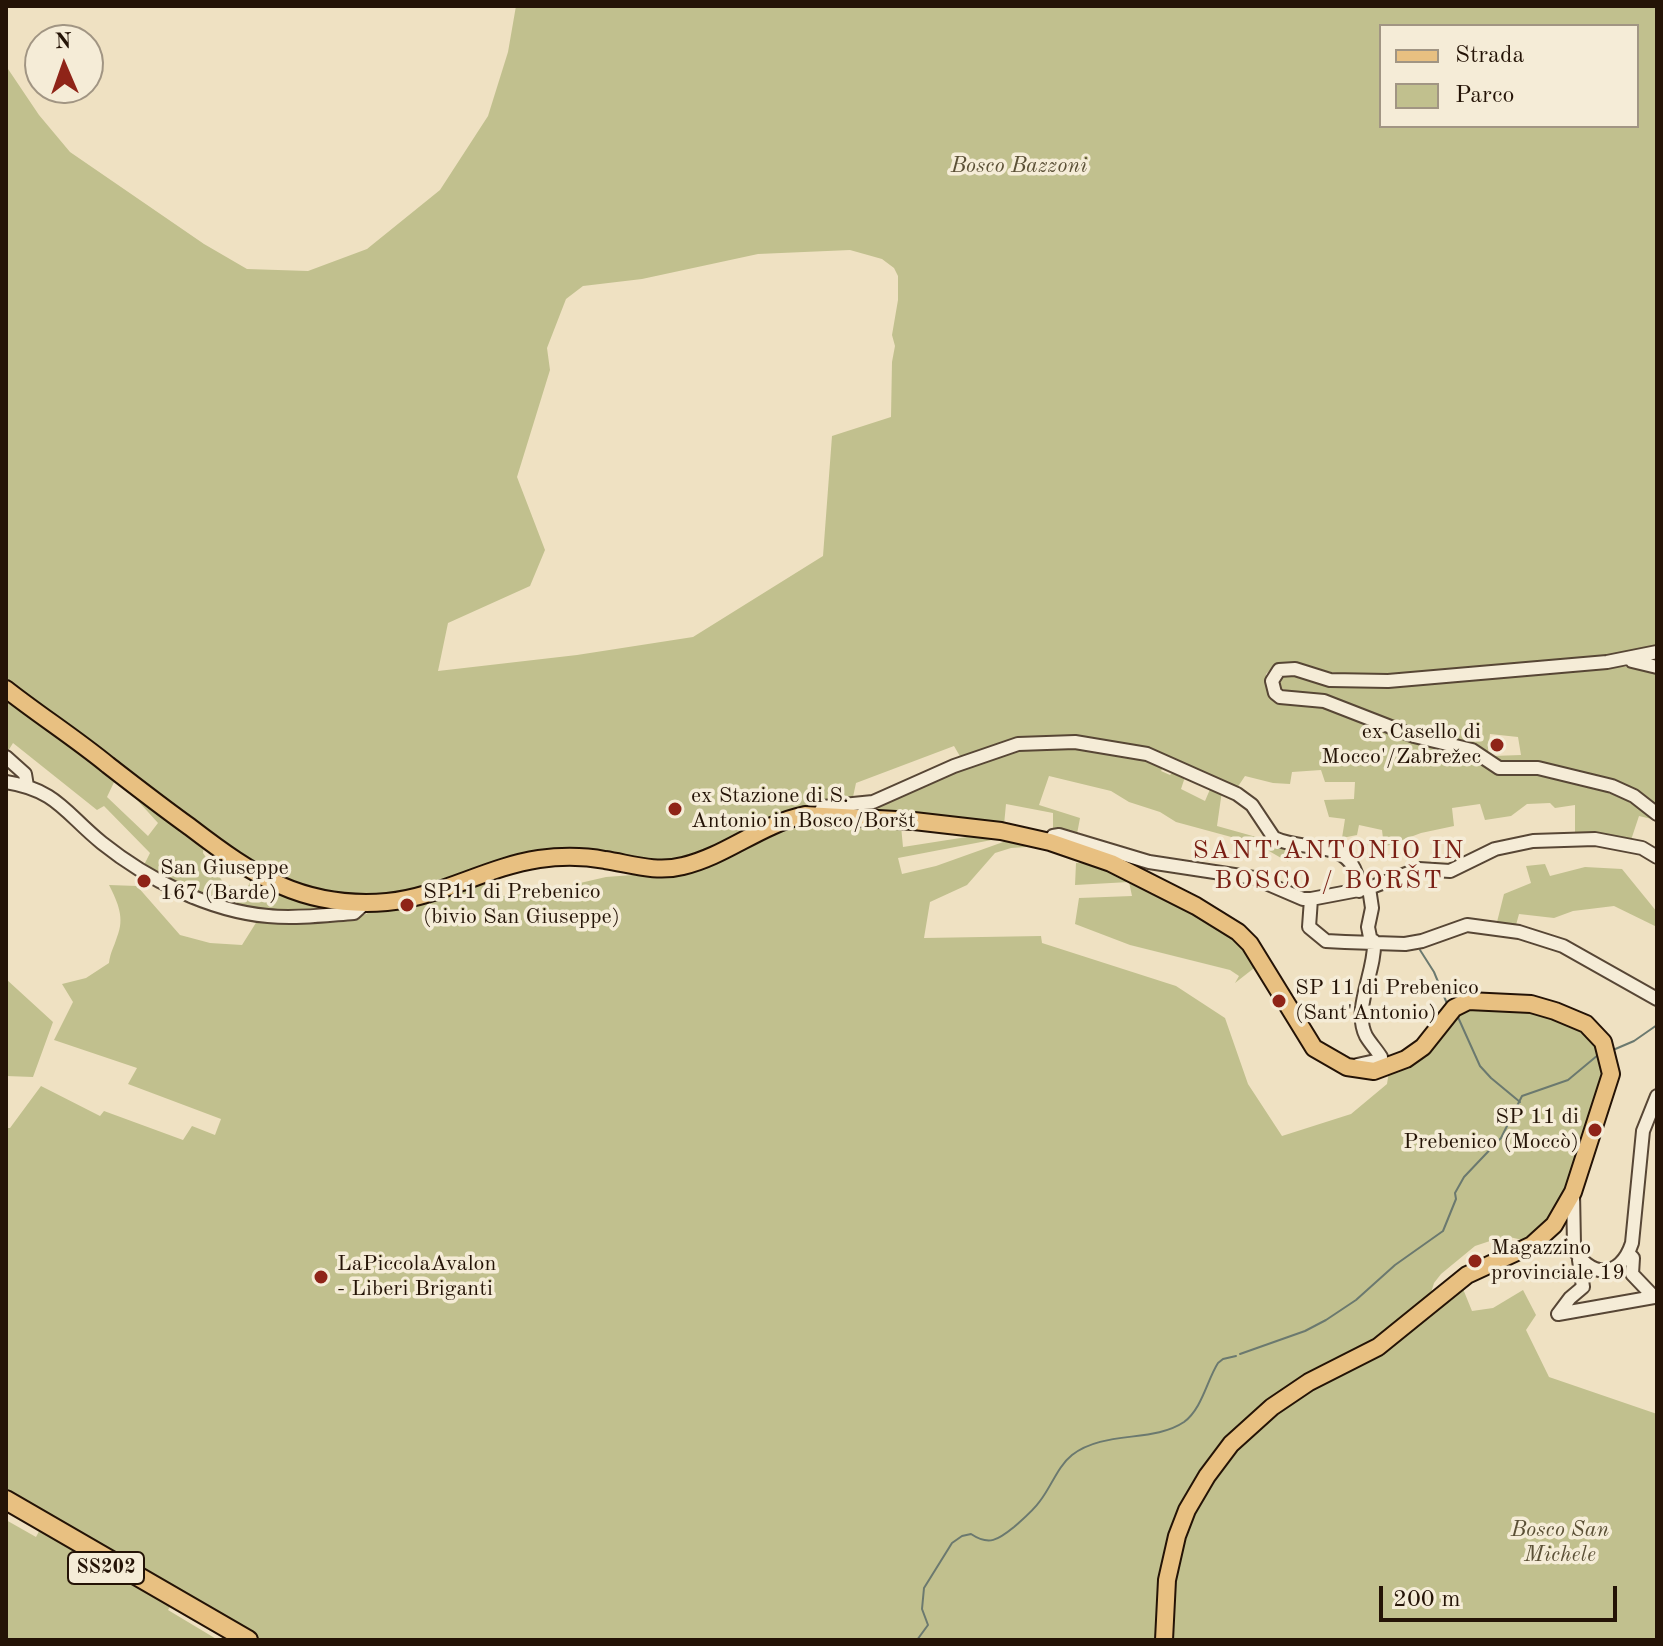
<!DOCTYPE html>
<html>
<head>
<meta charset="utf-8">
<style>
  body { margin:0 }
  #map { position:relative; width:1663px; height:1646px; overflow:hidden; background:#efe1c2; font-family:"Old Standard TT",serif }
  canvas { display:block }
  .frame { position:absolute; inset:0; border:8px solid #241306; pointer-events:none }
  .legend { position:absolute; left:1379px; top:24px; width:260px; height:104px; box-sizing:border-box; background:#f5ecd7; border:2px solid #a19583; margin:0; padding:10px 14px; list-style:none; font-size:24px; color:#241306 }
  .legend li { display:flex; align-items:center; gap:16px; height:40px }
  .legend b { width:40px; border:2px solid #a19583 }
  .north { position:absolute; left:24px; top:24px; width:80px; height:80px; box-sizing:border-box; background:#f5ecd7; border:2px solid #a19583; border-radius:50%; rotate:358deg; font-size:22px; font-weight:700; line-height:32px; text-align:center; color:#241306 }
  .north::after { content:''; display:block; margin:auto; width:28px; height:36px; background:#8f2418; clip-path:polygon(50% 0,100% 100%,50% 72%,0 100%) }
  .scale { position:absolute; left:1379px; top:1586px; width:238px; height:36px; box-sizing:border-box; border:4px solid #241306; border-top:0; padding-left:10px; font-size:24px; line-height:28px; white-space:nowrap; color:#241306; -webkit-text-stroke:6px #f5ecd7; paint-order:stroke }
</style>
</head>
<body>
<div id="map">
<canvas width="1663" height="1646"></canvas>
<div class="frame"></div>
<ul class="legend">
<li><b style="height:10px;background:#e8c081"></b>Strada</li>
<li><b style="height:22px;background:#c1c08e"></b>Parco</li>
</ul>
<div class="north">N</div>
<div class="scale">200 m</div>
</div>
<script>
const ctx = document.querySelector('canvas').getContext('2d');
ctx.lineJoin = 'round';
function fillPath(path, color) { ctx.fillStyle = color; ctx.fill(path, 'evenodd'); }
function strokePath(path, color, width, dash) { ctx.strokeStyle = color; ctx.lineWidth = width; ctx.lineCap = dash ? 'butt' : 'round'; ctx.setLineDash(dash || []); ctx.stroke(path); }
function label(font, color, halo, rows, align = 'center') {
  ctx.font = font + ' "Old Standard TT",serif'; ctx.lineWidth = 7; ctx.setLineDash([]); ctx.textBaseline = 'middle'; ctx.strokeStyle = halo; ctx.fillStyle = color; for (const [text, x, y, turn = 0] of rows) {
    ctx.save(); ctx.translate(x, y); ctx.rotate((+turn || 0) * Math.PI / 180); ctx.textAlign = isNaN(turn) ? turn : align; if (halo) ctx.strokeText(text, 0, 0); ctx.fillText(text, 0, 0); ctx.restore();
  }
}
fillPath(new Path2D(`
  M516,6H1657V649L1616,657L1410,676L1350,675L1312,669L1293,663L1275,665L1266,674V686L1270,695L1330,709L1480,758L1492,769L1504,775L1531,773L1599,789L1626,800L1656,820L1639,816L1631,840L1575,832V805L1555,808L1550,803L1527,804L1511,816L1485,820L1480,804L1452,808L1454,826L1421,833L1384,847L1382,830L1359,825L1357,835L1342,838L1345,819L1329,817L1324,800L1354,799L1355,782H1325L1321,770L1292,772L1290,784L1273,783L1245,776L1237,788L1160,752L1102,740L1051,738L961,758L954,746L856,783L853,797L827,800L818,810L698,856L660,863L616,856L464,877L382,897L329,896L270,876L6,683V66L39,115L70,152L204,244L247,269L308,271L367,249L440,190L488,116L508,52ZM1381,26H1637V126H1381ZM850,250L882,259L894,268L898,276V300L892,335L895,346L892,362L891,417L832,436L823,556L693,637L577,655L438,671L448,623L530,586L545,550L517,477L550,370L547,348L566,299L583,286L642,279L758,254Z
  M1633,666L1657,671V807C1622,779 1579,768 1535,763C1517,761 1509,767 1493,756L1521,755L1518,737L1490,734L1488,752C1467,742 1449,743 1428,736C1396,726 1367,710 1335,700C1317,694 1297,697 1281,688L1279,682L1282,677L1292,676L1326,684L1359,688Z
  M6,695L117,776L107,797L148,836L158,823L129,791L204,844L203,853L223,882L245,893L251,880L218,862L212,854V849L350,906C284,919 198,908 144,865L150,853L104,806L97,810L13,743L8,751L6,750Z
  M1069,745L1134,755L1164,766L1161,771L1170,775L1175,770L1185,777L1181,789L1205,801L1211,787L1222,791L1217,826L1292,847L1288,862L1257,844L1176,822L1160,812L1129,802L1111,791L1049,776L1039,805L1080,818L1077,834L1053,829V813L1006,804L1004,825L834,811L1015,750Z
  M793,821L901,826L903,847L973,836L1002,838L898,858L902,874L936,866L1006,841L1020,840L1041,846L1011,848L995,853L967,885L930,902L924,938L1041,936L1042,943L1176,986L1225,1018L1248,1084L1282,1136L1351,1114L1387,1084L1389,1071L1465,1007L1519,1006L1587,1029L1601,1048L1607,1072L1570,1185L1550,1221L1527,1241L1505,1236L1475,1246L1441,1274L1434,1283L1430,1296L1392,1332L1312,1375L1193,1492L1160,1640H259L180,1589L168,1610L218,1640H6V1520L36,1537L47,1516L6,1491V1128H10L41,1086L100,1116L104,1111L183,1140L192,1126L215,1135L221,1119L128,1084L137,1068L54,1040L73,1002L62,984L86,978L109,963C110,953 114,947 117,937C125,918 118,903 109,885L137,886L180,935L210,943L242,945L259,918L349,917L364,915L380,907L492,876L503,896L541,892L606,877L672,872Z
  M1076,863L1102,864L1233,933L1258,965L1235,983L1239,976L1230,970L1130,945L1075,924L1079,898L1132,896L1129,882L1075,885Z
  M1545,864L1550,876L1585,867L1622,869L1657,912V927L1614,906L1573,911L1554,918L1519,914L1516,925L1497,922L1504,894L1531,883L1526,866Z
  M6,979L53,1022L33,1077L6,1076Z
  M1461,1284L1472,1311L1493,1308L1523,1290L1536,1315L1526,1330L1549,1377L1657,1414V1640H1168L1174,1573L1193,1512L1221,1464L1263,1420Z`), '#c1c08e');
strokePath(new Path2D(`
  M1420,950L1434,972L1448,1006
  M1457,1015L1480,1066L1491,1078L1520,1102
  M1613,1050L1634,1041L1657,1025
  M1240,1354L1305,1331L1326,1320L1356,1300L1395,1265L1443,1231L1456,1199L1455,1193L1464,1177L1501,1138L1522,1096L1568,1080L1598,1055
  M917,1640L928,1625L922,1609L924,1588L952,1543L962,1536L971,1534C989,1546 998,1540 1014,1527C1023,1519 1033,1511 1040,1501C1051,1487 1058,1466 1072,1455C1104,1430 1153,1443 1184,1422C1202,1409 1207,1380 1218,1363L1223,1359L1236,1356`), '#6b796f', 2);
const minor = new Path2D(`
  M1657,652L1607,662L1388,681L1330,680L1295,669L1279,670L1272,681L1275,693L1280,697L1324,701L1414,736L1472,750L1499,768H1538L1612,786L1634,796L1657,814
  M1632,661L1657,667
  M6,757L25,774L27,786
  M6,782C57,790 65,813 102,843C147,879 209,911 268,916C296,919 327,915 354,913L364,904
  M819,814L823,807L873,802L954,766L1018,744L1075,742L1147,754L1237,794L1252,805L1274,838C1307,854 1357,835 1359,891
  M1050,842L1053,836L1059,835L1149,862L1254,878L1303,899H1311L1369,888L1419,869L1450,871L1495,849L1533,841L1595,839L1642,848L1657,857
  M1369,888L1372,908L1368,927L1371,942
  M1311,899L1309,927L1326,941L1345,942L1405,944L1422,941L1467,925L1519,932L1563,946L1657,999
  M1357,1065L1380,1060L1381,1057C1376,1049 1370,1043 1366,1036C1352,1008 1376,971 1374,941
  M1573,1192L1574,1245L1572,1246C1589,1278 1620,1280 1632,1243L1643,1131L1657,1096
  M1629,1254L1633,1258L1632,1274L1654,1297
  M1558,1314L1654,1297
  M1558,1314L1570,1298L1583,1287L1579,1260`);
const major = new Path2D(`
  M6,689C39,715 75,738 108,765C135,786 162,807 190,827C254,876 303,909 387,902C440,897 486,867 539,859C561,856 583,856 605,860C631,864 656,873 683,866C726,856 761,824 805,815L914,821L1001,831L1050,842L1111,863L1196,906L1238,932L1250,944L1314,1048L1347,1067L1374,1071L1406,1059L1423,1047L1454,1008L1468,1001L1531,1004L1555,1011L1586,1024L1603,1042L1611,1074L1573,1192L1554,1225L1532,1245L1467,1275L1378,1347L1309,1382L1272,1407L1231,1444L1207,1476L1187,1510L1177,1536L1167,1580L1164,1640`);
const highway = new Path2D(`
  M6,1500L248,1640`);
strokePath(minor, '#574635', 16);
strokePath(major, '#241306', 20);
strokePath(highway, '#241306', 22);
strokePath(minor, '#f5ecd7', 12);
strokePath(major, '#e8c081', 16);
strokePath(highway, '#e8c081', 18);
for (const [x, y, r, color] of [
  [1497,745,8,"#8f2418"],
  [675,809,8,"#8f2418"],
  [144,881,8,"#8f2418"],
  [407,905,8,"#8f2418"],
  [1279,1001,8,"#8f2418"],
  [1595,1130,8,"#8f2418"],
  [1475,1261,8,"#8f2418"],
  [321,1277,8,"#8f2418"]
]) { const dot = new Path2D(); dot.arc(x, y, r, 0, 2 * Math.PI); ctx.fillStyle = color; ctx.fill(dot); strokePath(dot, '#f5ecd7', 3); }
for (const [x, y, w] of [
  [106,1568,76]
]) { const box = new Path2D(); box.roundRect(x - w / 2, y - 16, w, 32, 6); ctx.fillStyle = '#f5ecd7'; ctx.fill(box); strokePath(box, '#241306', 2); }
label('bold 20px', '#241306', null, [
  ["SS202",106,1568]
]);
label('italic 22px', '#5b5036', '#f5ecd7', [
  ["Bosco Bazzoni",1019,166],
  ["Bosco San",1560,1530],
  ["Michele",1560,1555]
]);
label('22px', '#241306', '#f5ecd7', [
  ["ex Casello di",1481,732,"right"],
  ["Mocco'/Zabrežec",1481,757,"right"],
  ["ex Stazione di S.",691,796],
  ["Antonio in Bosco/Boršt",691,821],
  ["San Giuseppe",160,868],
  ["167 (Barde)",160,893],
  ["SP11 di Prebenico",423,892],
  ["(bivio San Giuseppe)",423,917],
  ["SP 11 di Prebenico",1295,988],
  ["(Sant'Antonio)",1295,1013],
  ["SP 11 di",1579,1117,"right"],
  ["Prebenico (Moccò)",1579,1142,"right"],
  ["Magazzino",1491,1248],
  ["provinciale 19",1491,1273],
  ["LaPiccolaAvalon",337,1264],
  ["- Liberi Briganti",337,1289]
], 'left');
ctx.letterSpacing = '2px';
label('26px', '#7a1f14', '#f5ecd7', [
  ["SANT'ANTONIO IN",1329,851],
  ["BOSCO / BORŠT",1329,881]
]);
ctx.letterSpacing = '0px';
</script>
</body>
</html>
